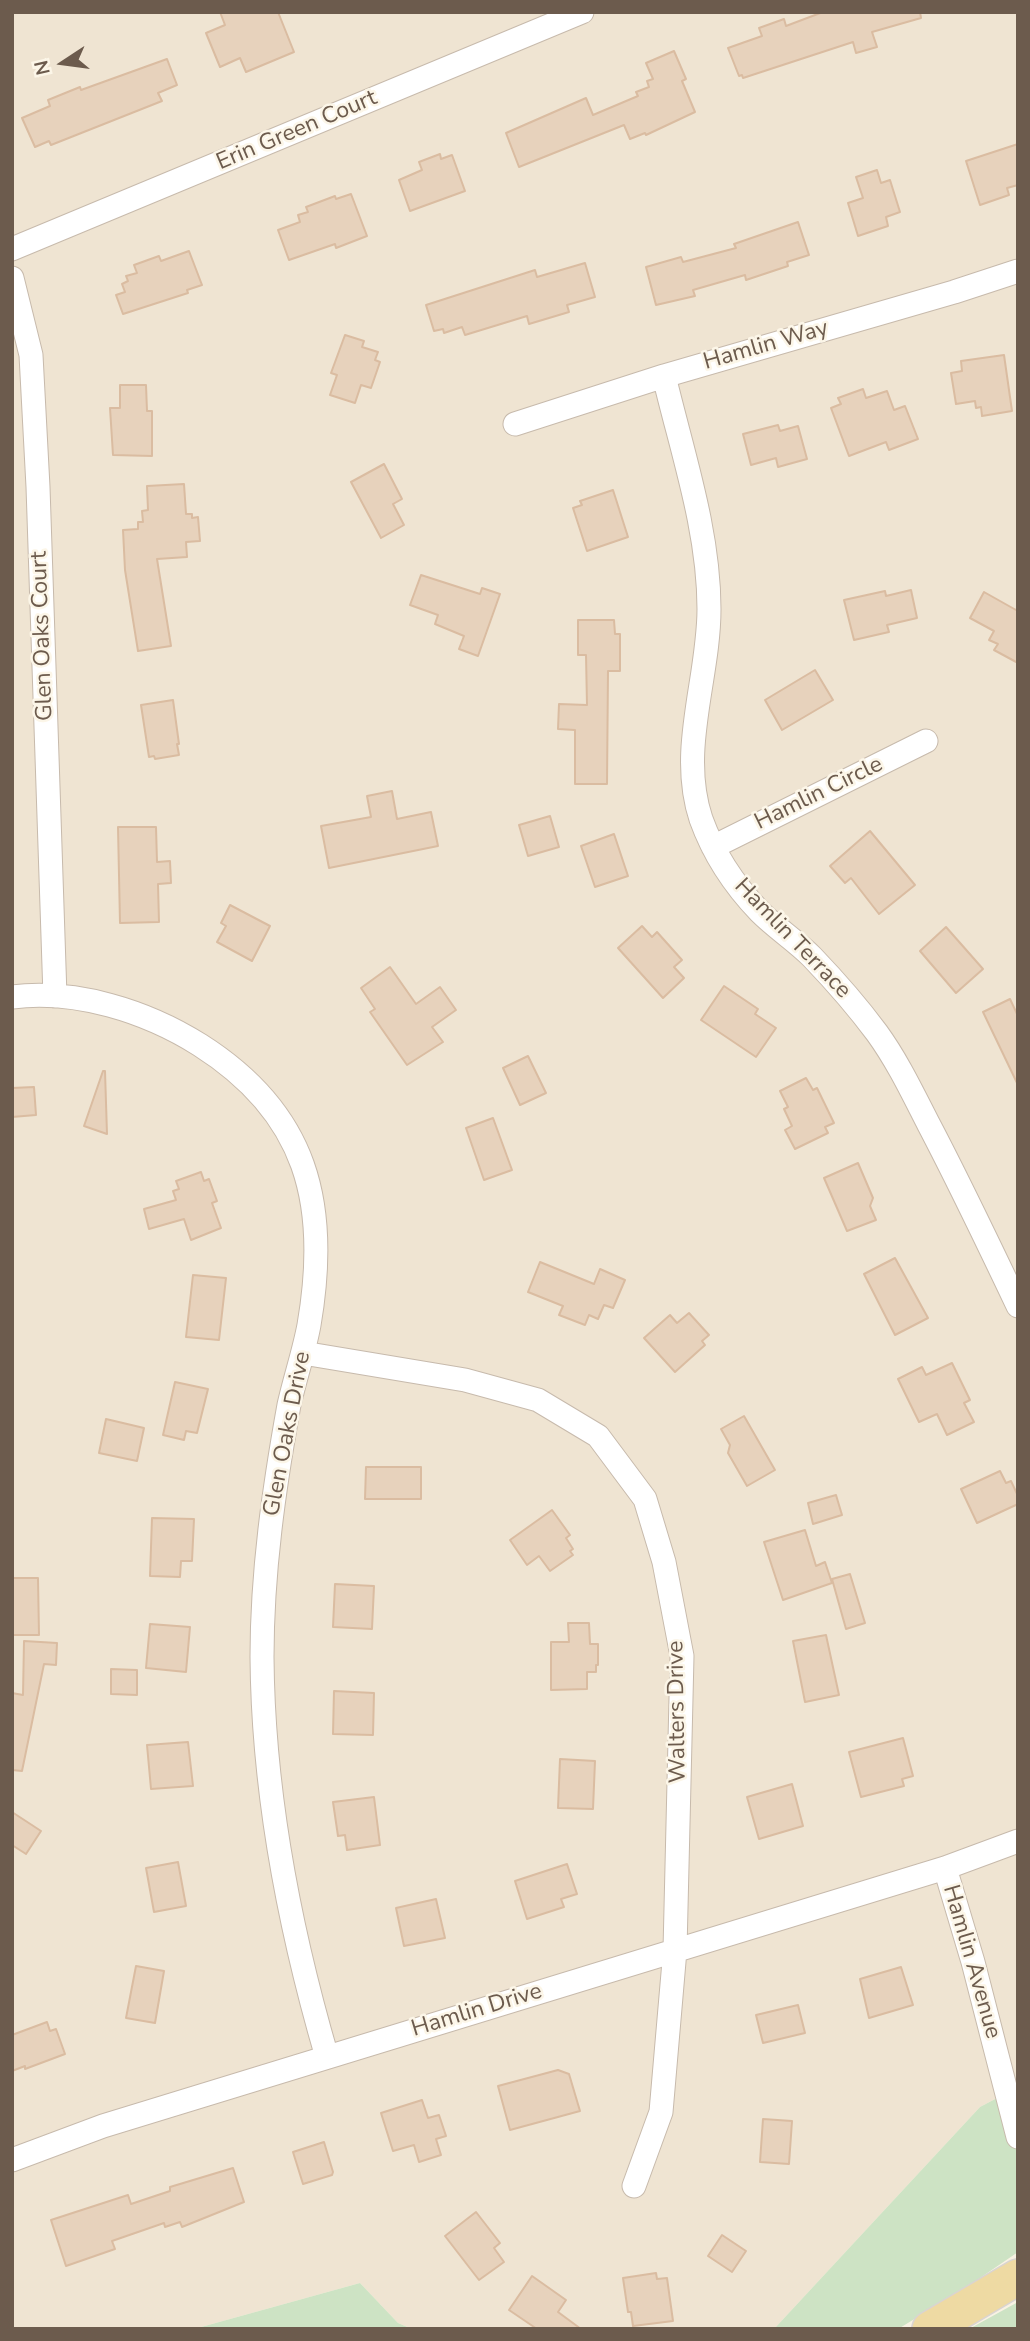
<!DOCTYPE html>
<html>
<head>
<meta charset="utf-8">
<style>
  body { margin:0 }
  #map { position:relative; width:1030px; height:2341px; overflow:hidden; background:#f8f2e3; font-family:"Nunito Sans",sans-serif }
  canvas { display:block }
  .frame { position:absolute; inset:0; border:14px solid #6c5b4d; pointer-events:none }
  .north { position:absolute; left:28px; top:28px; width:70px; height:70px; -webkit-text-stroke:5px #fcf6e8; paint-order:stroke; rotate:257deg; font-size:19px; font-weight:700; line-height:28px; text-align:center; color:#6c5b4d }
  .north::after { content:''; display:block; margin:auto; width:24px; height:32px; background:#6c5b4d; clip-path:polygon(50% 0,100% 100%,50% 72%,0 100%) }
</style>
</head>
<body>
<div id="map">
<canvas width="1030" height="2341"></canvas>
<div class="frame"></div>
<div class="north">N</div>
</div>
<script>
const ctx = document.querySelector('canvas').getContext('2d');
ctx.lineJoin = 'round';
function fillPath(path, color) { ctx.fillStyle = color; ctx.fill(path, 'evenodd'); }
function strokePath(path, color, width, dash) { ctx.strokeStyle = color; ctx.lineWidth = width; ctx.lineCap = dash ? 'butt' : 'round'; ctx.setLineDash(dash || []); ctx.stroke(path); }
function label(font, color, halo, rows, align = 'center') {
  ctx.font = font + ' "Nunito Sans",sans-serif'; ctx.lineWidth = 5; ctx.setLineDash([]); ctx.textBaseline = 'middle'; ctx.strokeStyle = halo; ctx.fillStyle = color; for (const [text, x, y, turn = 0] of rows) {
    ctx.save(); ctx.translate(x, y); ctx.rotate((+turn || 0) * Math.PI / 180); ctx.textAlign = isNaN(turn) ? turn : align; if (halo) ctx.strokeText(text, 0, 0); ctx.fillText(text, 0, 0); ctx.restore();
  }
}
fillPath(new Path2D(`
  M12,12H1018V2087L980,2107L774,2329H412L398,2323L360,2283L194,2329H12Z`), '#efe4d2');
fillPath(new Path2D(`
  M1018,2087V2252L964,2289L898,2329H774L980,2107Z
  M360,2283L398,2323L412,2329H194Z
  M1018,2302V2329H969Z`), '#cde3c4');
const building = new Path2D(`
  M220,12H278L294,52L246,72L240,58L220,67L206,33L225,25Z
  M823,12H920L921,18L872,32L877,47L856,53L853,42L743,78L742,75L739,76L728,48L762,36L759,28L784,19L786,26Z
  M674,51L686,79L682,81L695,112L646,135L645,133L630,139L624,125L519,167L506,133L586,98L593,115L638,96L636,92L649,87L647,81L653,79L646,63Z
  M167,59L177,85L158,93L162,101L51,145L49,141L35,147L22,118L50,106L48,100L80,87L81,90Z
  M1018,144V185L1007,188L1009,195L980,205L966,161Z
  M440,154L441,159L452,155L465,191L410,211L399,180L422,170L419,162Z
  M877,170L881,183L890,180L900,212L886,217L888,226L858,236L848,203L863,198L856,177Z
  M351,194L367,236L336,248L335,244L289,260L278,230L300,222L298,215L308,212L306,207L335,196L336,199Z
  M798,222L809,255L787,262L788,266L746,280L745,275L693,290L695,296L656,305L646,267L681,257L683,262L736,248L734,244Z
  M189,251L202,285L187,290L188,293L123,314L116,295L125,292L122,284L128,281L126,276L137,273L134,265L159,256L161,261Z
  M585,263L595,297L567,305L569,312L529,324L527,316L465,335L462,327L444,333L443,329L434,331L426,305L535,270L537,277Z
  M345,335L364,341L362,347L378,352L375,360L380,362L371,388L361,385L355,403L330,395L337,375L331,373Z
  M1004,355L1012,411L982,416L981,407L976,408L975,401L956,404L951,373L962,371L961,361Z
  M120,385H146L147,411H152V456L113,455L110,408H120Z
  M863,389L866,398L887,391L894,410L905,406L918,439L889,450L886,442L849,456L831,408L841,404L838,398Z
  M778,425L780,431L798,426L807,459L778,467L776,458L751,465L743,434Z
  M384,464L402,499L393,504L404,525L381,538L351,482Z
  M184,484L186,514H192V518L198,517L200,541L186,542L187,557L157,559L171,646L138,651L125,570L123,530L138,529V522H143L142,511L148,510L147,486Z
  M613,490L628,537L587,551L573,508L582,505L580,501Z
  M421,575L480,594L482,588L500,594L478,656L459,649L464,636L435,624L438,615L410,605Z
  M911,590L917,618L887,625L889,632L854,640L844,600L885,591L886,596Z
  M984,592L1016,610L1018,608V663L994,650L998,644L989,640L994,631L970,618Z
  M578,620H614L615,634H620V671H608L607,784H575V730L558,729L559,704L587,705L586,655H578Z
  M815,670L833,700L782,730L765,700Z
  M173,700L179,744H177L179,755L155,759L154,756L149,757L141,705Z
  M392,791L397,819L431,812L438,846L329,868L321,826L371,817L367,796Z
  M550,816L559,847L528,856L519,825Z
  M118,827H156L157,862L170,861L171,883L158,884L159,922L120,923Z
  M870,831L915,885L879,914L851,878L845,883L830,866Z
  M614,834L628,876L595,887L581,846Z
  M230,905L270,926L252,961L217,942L226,926L221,923Z
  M642,926L652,937L657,932L682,960L674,967L684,978L663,998L618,948Z
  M946,927L983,969L956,993L920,951Z
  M390,967L416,1004L440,987L456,1010L432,1027L443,1042L407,1065L370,1012L375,1009L361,988Z
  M724,986L758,1009L755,1014L776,1028L756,1057L701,1020Z
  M1010,999L1018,1016V1085L983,1012Z
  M528,1056L546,1093L520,1105L503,1068Z
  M103,1071H105L107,1134L84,1126Z
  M806,1078L813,1090L817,1088L834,1123L825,1127L828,1133L795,1149L785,1130L792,1126L784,1109L788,1107L780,1091Z
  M34,1087L36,1115L12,1117V1088Z
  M493,1118L512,1170L484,1180L466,1128Z
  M858,1163L873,1198L870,1206L876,1220L847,1231L824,1178Z
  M201,1172L204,1181L209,1179L217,1201L212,1203L221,1228L191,1240L184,1219L149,1229L144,1209L176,1200L173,1191L179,1189L176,1181Z
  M895,1258L928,1318L895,1335L864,1274Z
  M540,1262L594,1284L600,1269L625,1280L613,1308L604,1305L598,1319L589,1315L585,1325L559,1315L563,1306L528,1292Z
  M193,1275L226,1278L219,1340L186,1337Z
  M689,1313L709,1335L702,1341L705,1345L675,1372L644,1338L670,1315L677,1323Z
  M952,1363L970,1400L964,1403L974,1422L947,1435L937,1414L919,1422L898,1379L922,1367L926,1375Z
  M175,1382L208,1389L197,1433L186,1431L184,1440L163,1435Z
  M744,1416L775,1470L747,1486L728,1453L730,1445L721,1429Z
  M106,1419L144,1428L137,1461L99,1453Z
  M366,1467H421V1499H365Z
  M1000,1471L1006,1483L1011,1481L1018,1496V1504L977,1523L961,1489Z
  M836,1495L842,1515L813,1524L808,1503Z
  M552,1510L570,1535L566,1538L573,1549L570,1551L573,1555L550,1571L539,1556L527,1565L510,1540Z
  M152,1518L194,1519L192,1561H181L180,1577L150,1576Z
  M805,1530L816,1566L825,1562L832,1583L783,1600L764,1542Z
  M850,1574L865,1623L846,1629L832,1579Z
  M12,1578H38L39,1635H12Z
  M335,1584L374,1586L372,1629L333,1627Z
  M568,1623H589L590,1644H598V1665H596V1672H587V1689L551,1690V1642H569Z
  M150,1624L190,1627L186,1672L146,1668Z
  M826,1635L839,1695L805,1702L793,1641Z
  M24,1641L57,1643L56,1665L44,1664L22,1771L12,1770V1693L23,1695Z
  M111,1669L137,1670V1695L111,1694Z
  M334,1691L374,1693L373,1735L333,1734Z
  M903,1738L913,1776L902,1779L904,1786L861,1797L849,1752Z
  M188,1742L193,1786L151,1789L147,1745Z
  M560,1759L595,1761L593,1809L558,1808Z
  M792,1784L803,1826L759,1839L747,1797Z
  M374,1797L380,1845L347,1850L345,1835L338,1836L333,1802Z
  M12,1812L41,1831L26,1854L12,1845Z
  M178,1862L186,1906L154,1912L146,1868Z
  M567,1864L577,1894L561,1899L564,1907L527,1919L515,1881Z
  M436,1899L445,1938L404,1946L396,1908Z
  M136,1966L164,1971L155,2023L126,2018Z
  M901,1967L913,2005L869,2018L860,1979Z
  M798,2005L805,2033L763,2043L756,2015Z
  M47,2022L50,2031L56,2029L65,2054L25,2069V2066L12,2071V2035Z
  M558,2070L569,2074L580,2111L510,2130L498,2086Z
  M422,2100L428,2118L439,2115L446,2136L436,2139L441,2155L419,2162L414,2145L393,2151L381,2113Z
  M763,2119L792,2121L789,2164L760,2162Z
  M324,2142L333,2172L332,2175L303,2184L293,2152Z
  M233,2168L244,2202L182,2227L180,2222L165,2227L164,2223L112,2241L115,2249L66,2266L51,2220L128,2195L131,2204L170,2191V2187Z
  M476,2212L500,2243L494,2248L504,2262L479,2280L445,2236Z
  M722,2235L746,2251L732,2272L708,2256Z
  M656,2273L657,2279L667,2278L673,2321L633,2326L631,2312H628L623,2278Z
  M532,2276L566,2300L558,2312L581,2329H537L509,2310Z`);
fillPath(building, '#e7d2bc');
strokePath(building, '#dabca1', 2);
const minor = new Path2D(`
  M12,249L582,12
  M12,278L31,355L38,487L55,996
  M664,376C682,452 709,530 709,609C709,679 678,750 701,819C714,855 734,885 760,912C776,928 796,941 812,957C835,981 857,1006 877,1033C898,1062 913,1094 929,1125C960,1184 989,1245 1018,1306
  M515,424L664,376L954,292L1018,271
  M713,847L926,741
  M12,997C76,989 146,1011 200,1045C307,1113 330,1203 309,1325C304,1352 295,1378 289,1405C274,1488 262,1572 262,1657C263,1792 289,1927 327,2057
  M303,1353L465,1380L538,1400L598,1436L645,1499L664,1562L682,1656L675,1950L661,2112L634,2186
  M945,1868L973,1962L1018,2137
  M12,2160L103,2126L945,1868L1018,1841`);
const primary = new Path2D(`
  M930,2329L1018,2277`);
strokePath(minor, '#c7baac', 25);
strokePath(primary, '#d9d4d1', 38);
strokePath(minor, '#fff', 23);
strokePath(primary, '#eedaa3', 35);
label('23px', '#6c5b4d', '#fcf6e8', [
  ["Erin Green Court",297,131,-23],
  ["Hamlin Way",766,346,-16],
  ["Glen Oaks Court",43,636,-92],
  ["Hamlin Circle",819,794,-26],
  ["Hamlin Terrace",792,939,46],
  ["Glen Oaks Drive",288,1434,-79],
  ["Walters Drive",678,1712,-91],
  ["Hamlin Avenue",971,1962,74],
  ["Hamlin Drive",477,2011,-17]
]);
</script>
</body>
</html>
